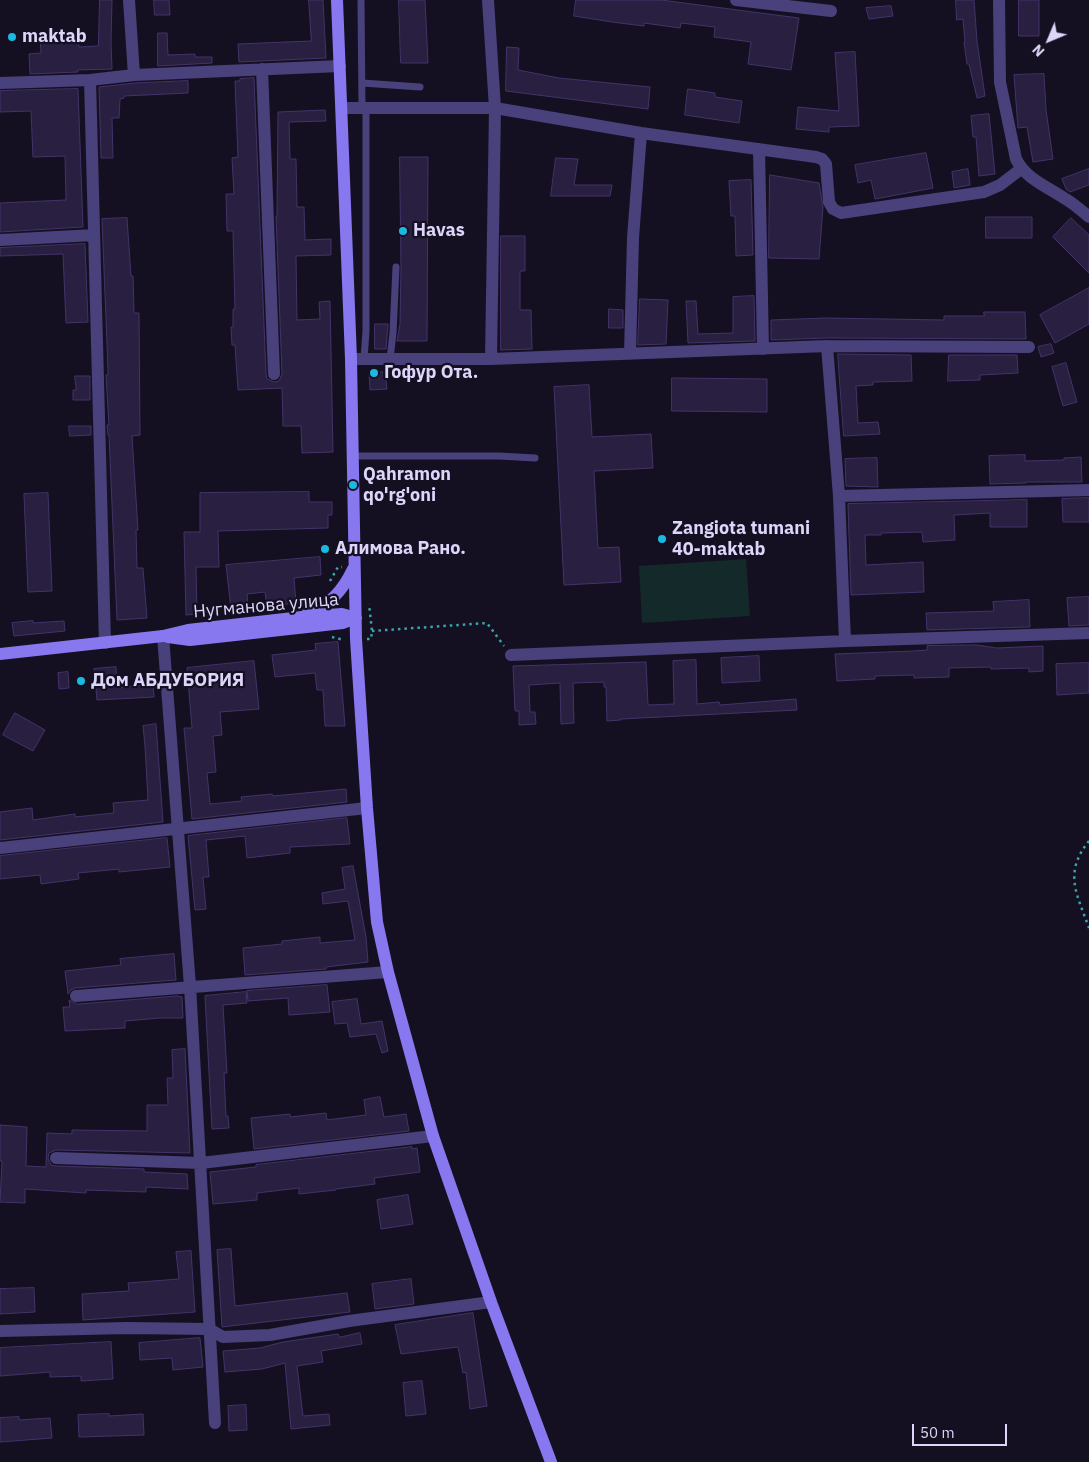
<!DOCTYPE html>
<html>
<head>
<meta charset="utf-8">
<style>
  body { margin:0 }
  #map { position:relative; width:1089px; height:1462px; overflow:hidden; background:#151021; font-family:"IBM Plex Sans",sans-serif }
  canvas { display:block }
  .north { position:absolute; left:1024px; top:15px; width:50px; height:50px; -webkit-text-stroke:4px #151021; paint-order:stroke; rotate:225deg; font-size:14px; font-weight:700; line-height:20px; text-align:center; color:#ddd6fa }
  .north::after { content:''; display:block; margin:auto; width:18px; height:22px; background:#ddd6fa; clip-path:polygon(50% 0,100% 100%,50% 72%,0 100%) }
  .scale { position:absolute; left:912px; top:1424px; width:95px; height:22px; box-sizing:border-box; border:2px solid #ddd6fa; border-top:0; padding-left:6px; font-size:15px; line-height:18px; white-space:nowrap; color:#ddd6fa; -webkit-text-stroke:4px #151021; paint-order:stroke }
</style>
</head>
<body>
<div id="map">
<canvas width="1089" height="1462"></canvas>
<div class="north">N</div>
<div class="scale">50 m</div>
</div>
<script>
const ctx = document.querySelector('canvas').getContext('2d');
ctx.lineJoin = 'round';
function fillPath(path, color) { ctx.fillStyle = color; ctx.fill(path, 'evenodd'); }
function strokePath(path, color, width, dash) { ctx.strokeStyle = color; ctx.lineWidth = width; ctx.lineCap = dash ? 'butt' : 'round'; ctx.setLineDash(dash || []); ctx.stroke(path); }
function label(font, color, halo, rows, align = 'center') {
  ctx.font = font + ' "IBM Plex Sans",sans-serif'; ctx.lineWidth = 4.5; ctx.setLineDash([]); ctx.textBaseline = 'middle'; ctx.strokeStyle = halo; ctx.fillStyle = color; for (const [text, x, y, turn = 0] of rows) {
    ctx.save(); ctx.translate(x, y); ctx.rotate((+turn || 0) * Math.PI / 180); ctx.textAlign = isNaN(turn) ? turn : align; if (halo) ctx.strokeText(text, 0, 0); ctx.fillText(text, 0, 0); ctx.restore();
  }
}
fillPath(new Path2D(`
  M746,559L750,616L642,623L639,566Z`), '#14292a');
const building = new Path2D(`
  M100,0H112L111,43L112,69L77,70L78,72L30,74L29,54L41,53L40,37L78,35L79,47L98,46Z
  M154,0H169L170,15H155Z
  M309,0H323L326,58L239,62L238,44L311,41Z
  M399,0H425L428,63H401Z
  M576,0H661L799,18L791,70L748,64L751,42L714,37L715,27L681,23L680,28L644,23V26L612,22L574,16Z
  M956,0H974L977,41L985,96L977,98L969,64H967L964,42H965L963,19L957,20Z
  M1019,0H1039V36H1019Z
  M891,6L893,16L869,19L866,8Z
  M158,33H167L168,55L195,54V57H212V63L158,66Z
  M507,47L519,48L518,70L559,78L650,87L648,109L506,91Z
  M855,52L859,126L829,127V132L796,129L798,107L839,111L835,53Z
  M1044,74L1046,110L1053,159L1033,162L1027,127L1018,128L1014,75Z
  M254,78L266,374L267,379L274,382L279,381L282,374L276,216H277L278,112L325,110L326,121L289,122L290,159H296L297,207H304L305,240L331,239V255L296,256L297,320L320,319L319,302L330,301L333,452L302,453L301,426H283L282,388L238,390L235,345H232L231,327H233V309H235L233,231H227L226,194H234L232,158L238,157L235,81H240V79Z
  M188,81V93L124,96V98L120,99L119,118H112L113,158H101L99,87L135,83Z
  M78,89L83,227L0,232V203L66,200L65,156L33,157L31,111L0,112V91Z
  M688,89L715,93V97L742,101L739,123L685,115Z
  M989,114L995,174L979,176L976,137H973L971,116Z
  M926,153L933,188L875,199L871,180L858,183L855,165Z
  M400,157H428L427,341H397L400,324L401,267Z
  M556,158L578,159L574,185H612L610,196H551Z
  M968,169L970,185L954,188L952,172Z
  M1089,169V185L1070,192L1066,189L1062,179Z
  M770,175L819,183L823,207L819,259L769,258Z
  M751,180L753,255L736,256L735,216H731L729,181Z
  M986,217H1032V238H986Z
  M127,218L131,276H133L134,313H139L140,435L132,436L138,530H136L137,568H143L147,618L117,620L109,435H108L107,425H109L106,375H108V370L102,219Z
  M1071,218L1089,235V273L1053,237Z
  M501,236H525V271H520V310H531L532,349L501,350Z
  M85,244L88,322L66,323L63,254L0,256V248Z
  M1089,288V324L1055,343L1040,315Z
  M754,296L755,341L688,343L686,301H696L698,334L733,333V297Z
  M640,299L668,300L666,344L638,345Z
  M609,309L623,310V328H609Z
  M984,312H1025L1026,339L827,338L771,340V320L826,318L944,320V316H984Z
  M375,324H388L386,349H375Z
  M1051,344L1054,353L1041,357L1038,347Z
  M838,354L911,355L912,381L873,382V385L856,386L858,423L878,422L880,434L844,436Z
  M949,355H1017L1018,373L980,375V380L948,381Z
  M1066,363L1077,402L1063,406L1052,367Z
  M385,372L387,389L370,390L369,373Z
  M75,376H90V400H73V390H76Z
  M672,378L767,379V412L672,411Z
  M589,385L592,437L651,434L653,468L594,471L598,548L619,547L621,582L564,585L554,387Z
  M69,426H91V435L70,436Z
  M1025,455V461L1064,460V458L1081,457L1082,482H1026V483L990,484L989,456Z
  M877,458L878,487L846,486L845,459Z
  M309,492V502H332V515H328V528L218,531L219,567H196L197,614L186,615L184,532H200V493Z
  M48,493L52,591L28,592L24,494Z
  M1089,498V522H1063L1062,499Z
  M1027,500V527H990V513L954,515L955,540L923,542L922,532L881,533V535H865L866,565L923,562L924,592L851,595L848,504Z
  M320,557L321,575L294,578L296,603L267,606L265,592L247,594L248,608L231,609L226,565Z
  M1089,597V625L1069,626L1067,598Z
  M1029,600L1030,627L927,630L926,613L994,611L993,602Z
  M33,621V623L64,621L65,631L14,636L12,623Z
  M338,642L345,726H325L323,690H317L315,673L275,677L272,655L316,650L315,644Z
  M977,645L997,648L1043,646V671L1029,672V668L991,669V667L949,668V677L914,678V675L875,676V679L837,681L835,654L913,651L927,650V646Z
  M759,656L760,681L722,683L721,658Z
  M696,660L697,704L719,702L720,705L796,699L797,710L621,719V720L607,721L606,687H604V682L573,683L574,723L561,724L560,683L529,685L530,712H535L536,724L519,725V711H515L513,666L646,662L648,705L674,704L673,661Z
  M254,661L259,709L220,712L222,735L213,736L216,772L207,773L210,804L242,801L241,797L272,794L273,796L346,789L347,802L192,819L184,728H192L187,668Z
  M1089,663V693L1057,695L1056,664Z
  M116,667L117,688L153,684L154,697L97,700L94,669Z
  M68,672L69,688L59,689L58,673Z
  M15,713L45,730L33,751L3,735Z
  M156,724L163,822L0,840V812L32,808L33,820L75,814V817L114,813L113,803L148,800L145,746L143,726Z
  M347,818L350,844L290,847V853L247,858L245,836L206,840L209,877H203L206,909L195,910L188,836Z
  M167,838L170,867L119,872V869L78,873L79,879L41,884L40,875L0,879V856Z
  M353,866L366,937L368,962L326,967V969L245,975L243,948L282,944V941L320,937V943L355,940L348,901L323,904L322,893L345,889L342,868Z
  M174,954L176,980L75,988L71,990L68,994L65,971L121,965L120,959Z
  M327,985L330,1012L289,1015L288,998L248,1001L247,991Z
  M246,992L247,1003L223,1005L227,1073H224L226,1116H228L229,1128L212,1129L205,996Z
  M178,996L182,997L183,1018H160L125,1021V1028L65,1031L63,1007H70L69,1000L77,1004Z
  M357,999L361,1024L382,1021L388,1051L382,1053L376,1034L350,1037L347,1023L335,1024L332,1002Z
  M185,1049L190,1153L56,1150L49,1153L48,1158L51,1165L56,1166L144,1169V1172L187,1174L188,1189L146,1187V1192L86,1190V1193L25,1189V1203L0,1202L2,1161H0V1125L27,1127L26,1166L46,1167L47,1133L72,1134V1130L147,1131V1105H168L167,1078H173L172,1050Z
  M380,1097L384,1117L406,1114L409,1131L254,1149L251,1118L290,1114V1117L326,1113L327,1120L366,1115L364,1100Z
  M412,1147V1149L417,1148L420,1172L374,1178L375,1184L336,1189V1190L299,1194V1188L257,1193V1200L213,1204L210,1172L256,1167V1165Z
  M408,1195L413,1224L381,1229L377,1200Z
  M231,1249L235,1306L347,1293L350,1312L222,1327L217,1250Z
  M191,1251L195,1312L83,1320L82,1294L129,1291L128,1283L179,1279L176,1252Z
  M411,1279L414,1304L375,1309L372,1284Z
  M34,1288L35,1312L0,1314V1289Z
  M473,1313L487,1406L470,1409L466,1372L463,1373L458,1347L401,1354L395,1325Z
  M360,1333L362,1344L321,1351L323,1362L297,1366L303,1416L329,1414L330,1425L291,1429L285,1363L262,1369L225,1372L223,1351L260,1348L283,1342L338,1334L339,1337Z
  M200,1338L203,1367L173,1370L172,1358L140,1360L139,1343Z
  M111,1342L113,1379L81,1381V1376L50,1377V1372L0,1376V1348Z
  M422,1381L426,1414L406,1416L403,1383Z
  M246,1405L247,1430L229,1431L228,1406Z
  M109,1414V1416L143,1414L144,1435L79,1437L78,1415Z
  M19,1417V1420L50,1418L52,1438L0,1442V1418Z`);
fillPath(building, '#291f40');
strokePath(building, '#443369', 1);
strokePath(new Path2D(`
  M330,581L338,567H342
  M372,631L487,623L504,646
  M332,637L344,640
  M367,639H371L372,631L369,604
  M1089,841C1063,873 1077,894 1089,928`), '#3da2a7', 2.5, [2.5, 4]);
strokePath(new Path2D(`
  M361,0L362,108
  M362,83L420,87
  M364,359L366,331V108
  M390,359L393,333L396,267
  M353,456H499L535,458`), '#49417b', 7);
strokePath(new Path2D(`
  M129,0L134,75
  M488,0L495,108L491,359
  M736,0L831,11
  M999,0L1000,82L1016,159C1026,179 1046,186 1064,198C1073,203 1081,210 1089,217
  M262,69L274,374
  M90,80L105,643
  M0,83L90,80L134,75L340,66
  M342,108H495L641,133L816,157L822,159L826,164L829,202L833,209L841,213L984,192L1000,185L1021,169
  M759,149L763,349
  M0,240L94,235
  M827,346L839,496L845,641
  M630,354L633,238L641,133
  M351,359H491L827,346L1029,347
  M839,496L1089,490
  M163,636L190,986L215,1423
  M511,655L845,641L1089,633
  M0,848L367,808
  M76,996L388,972
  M56,1158L201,1163L433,1136
  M0,1331L127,1328L209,1329L223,1337L270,1335L349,1321L491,1302`), '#49417b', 12);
strokePath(new Path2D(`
  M337,0L351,359L356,639L367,808L377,922L388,972L433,1136L491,1302L551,1462
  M306,615C331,602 341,594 353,569
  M168,637L190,640L343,623L356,618
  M0,654L163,636L188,630L302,617L342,614L356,618`), '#8778ef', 12);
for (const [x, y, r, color] of [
  [12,37,5,"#1bb9e1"],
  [403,231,5,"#1bb9e1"],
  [374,373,5,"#1bb9e1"],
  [353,485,5,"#1bb9e1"],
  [662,539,5,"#1bb9e1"],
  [325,549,5,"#1bb9e1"],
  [81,681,5,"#1bb9e1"]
]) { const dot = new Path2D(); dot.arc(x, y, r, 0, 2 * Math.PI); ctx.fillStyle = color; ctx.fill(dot); strokePath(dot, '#151021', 2); }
label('bold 18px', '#ddd6fa', '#151021', [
  ["maktab",22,37],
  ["Havas",413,231],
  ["Гофур Ота.",384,373],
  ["Qahramon",363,475],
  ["qo'rg'oni",363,496],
  ["Zangiota tumani",672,529],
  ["40-maktab",672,550],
  ["Алимова Рано.",335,549],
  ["Дом АБДУБОРИЯ",91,681]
], 'left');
label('18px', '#ddd6fa', '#151021', [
  ["Нугманова улица",266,606,-5]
]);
</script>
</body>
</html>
